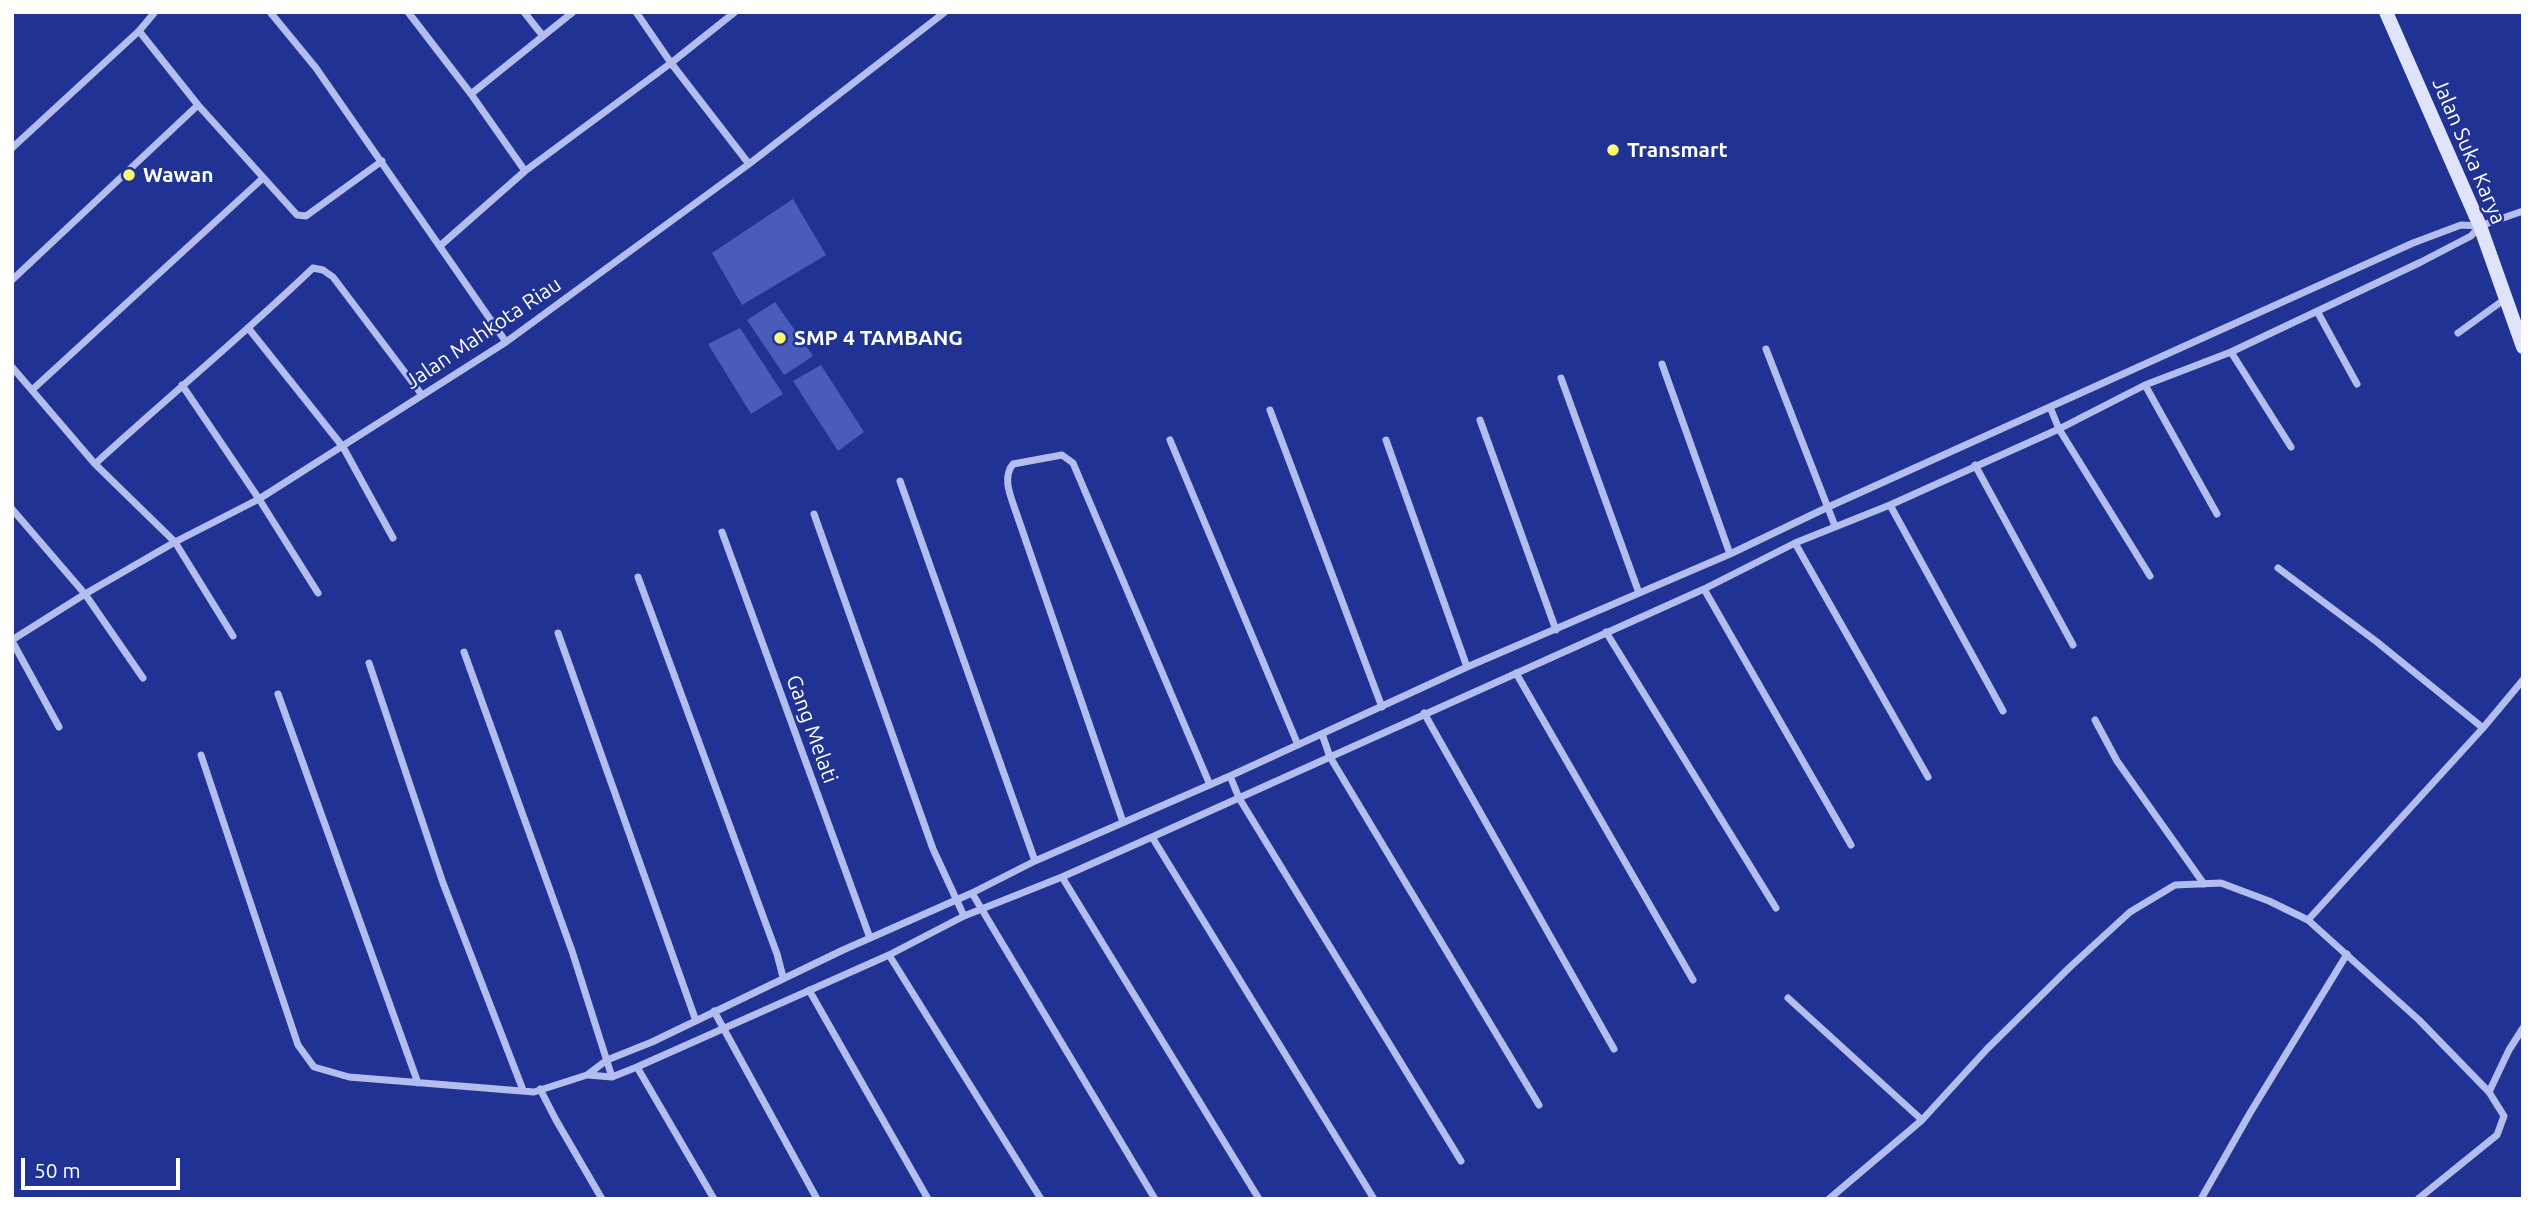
<!DOCTYPE html>
<html>
<head>
<meta charset="utf-8">
<style>
  body { margin:0 }
  #map { position:relative; width:2535px; height:1211px; overflow:hidden; background:#203394; font-family:Ubuntu,sans-serif }
  canvas { display:block }
  .frame { position:absolute; inset:0; border:14px solid #fff; pointer-events:none }
  .scale { position:absolute; left:21px; top:1158px; width:159px; height:32px; box-sizing:border-box; border:4px solid #fff; border-top:0; padding-left:9px; font-size:21px; line-height:24px; white-space:nowrap; color:#fff; -webkit-text-stroke:5px #203394; paint-order:stroke }
</style>
</head>
<body>
<div id="map">
<canvas width="2535" height="1211"></canvas>
<div class="frame"></div>
<div class="scale">50 m</div>
</div>
<script>
const ctx = document.querySelector('canvas').getContext('2d');
ctx.lineJoin = 'round';
function fillPath(path, color) { ctx.fillStyle = color; ctx.fill(path, 'evenodd'); }
function strokePath(path, color, width, dash) { ctx.strokeStyle = color; ctx.lineWidth = width; ctx.lineCap = dash ? 'butt' : 'round'; ctx.setLineDash(dash || []); ctx.stroke(path); }
function label(font, color, halo, rows, align = 'center') {
  ctx.font = font + ' Ubuntu,sans-serif'; ctx.lineWidth = 5; ctx.setLineDash([]); ctx.textBaseline = 'middle'; ctx.strokeStyle = halo; ctx.fillStyle = color; for (const [text, x, y, turn = 0] of rows) {
    ctx.save(); ctx.translate(x, y); ctx.rotate((+turn || 0) * Math.PI / 180); ctx.textAlign = isNaN(turn) ? turn : align; if (halo) ctx.strokeText(text, 0, 0); ctx.fillText(text, 0, 0); ctx.restore();
  }
}
fillPath(new Path2D(`
  M793,199L826,255L742,305L712,253Z
  M775,302L813,356L784,375L747,320Z
  M740,328L783,394L751,414L708,344Z
  M821,365L864,432L838,451L793,381Z`), '#495cba');
strokePath(new Path2D(`
  M270,12L316,68L506,342
  M408,12L471,94L525,171L671,63L735,12
  M524,12L543,36
  M636,12L671,63L749,164
  M139,31L198,105L297,215L306,216L382,161
  M471,94L573,12
  M12,148L139,31L155,12
  M441,245L525,171
  M12,280L198,105
  M2317,311L2357,384
  M249,329L343,447L393,538
  M2458,333L2505,299
  M1766,349L1835,526
  M2231,352L2291,447
  M1662,364L1730,554
  M12,367L95,464L175,542L233,636
  M1561,378L1639,593
  M182,385L259,499L318,593
  M2145,385L2217,514
  M32,390L263,178
  M2050,407L2059,429L2150,576
  M1270,410L1382,707
  M1480,420L1556,630
  M1170,440L1298,745
  M1386,440L1467,667
  M95,464C167,398 242,336 313,268L323,270L333,277L422,395
  M1975,465L2073,645
  M900,481L1035,861
  M1890,505L2003,711
  M12,509L85,594L143,678
  M814,514L933,849L964,916
  M722,532L870,938
  M1795,543L1928,777
  M2278,568L2377,642L2483,728
  M638,577L777,954L783,977
  M1704,589L1851,845
  M1606,632L1776,908
  M558,633L696,1021
  M12,640L85,594L175,542L259,499L506,342L749,164L945,12
  M12,641L59,727
  M464,652L572,951L612,1077
  M369,663L443,883L523,1090
  M1516,673L1693,980
  M278,694L418,1083
  M1424,713L1614,1049
  M2095,720L2117,761L2204,884
  M1322,734L1330,757L1539,1105
  M201,755L298,1045L314,1067L349,1077L534,1092L587,1075L607,1060L652,1042L843,950L972,893L1035,861L1230,776L1467,667L1730,554L1826,508L2413,243L2461,225L2479,226
  M1230,776L1239,798L1461,1161
  M1123,822L1017,515C1012,499 1001,479 1013,464L1062,455L1073,463L1210,785
  M1152,837L1374,1199
  M1062,877L1259,1199
  M972,893L1155,1199
  M2308,920L2419,1020L2489,1092L2509,1050L2523,1028
  M889,955L1041,1199
  M809,990L928,1199
  M1788,998L1922,1120
  M714,1011L817,1199
  M637,1067L714,1199
  M588,1075L612,1077L637,1067L889,955L964,916L1062,877L1152,837L1704,589L1795,543L1890,505L2059,429L2145,385L2231,352L2421,262L2471,236L2480,226L2523,211
  M540,1089L556,1120L602,1199
  M1829,1199L1922,1120L1987,1049L2070,967L2130,912L2175,885L2221,883L2269,901L2308,920L2483,728L2523,680
  M2201,1199L2250,1113L2347,954
  M2418,1199L2497,1135L2504,1116L2489,1092`), '#b3bdee', 7);
strokePath(new Path2D(`
  M2386,12L2480,226L2523,347`), '#e0e4fa', 14);
for (const [x, y, r, color] of [
  [1613,150,7,"#fbf974"],
  [129,175,7,"#fbf974"],
  [780,338,7,"#fbf974"]
]) { const dot = new Path2D(); dot.arc(x, y, r, 0, 2 * Math.PI); ctx.fillStyle = color; ctx.fill(dot); strokePath(dot, '#203394', 2.5); }
label('bold 21px', '#fff', '#203394', [
  ["Transmart",1627,150],
  ["Wawan",143,175],
  ["SMP 4 TAMBANG",794,338]
], 'left');
label('21px', '#fff', '#203394', [
  ["Jalan Suka Karya",2469,151,67],
  ["Jalan Mahkota Riau",483,333,-34],
  ["Gang Melati",812,729,70]
]);
</script>
</body>
</html>
